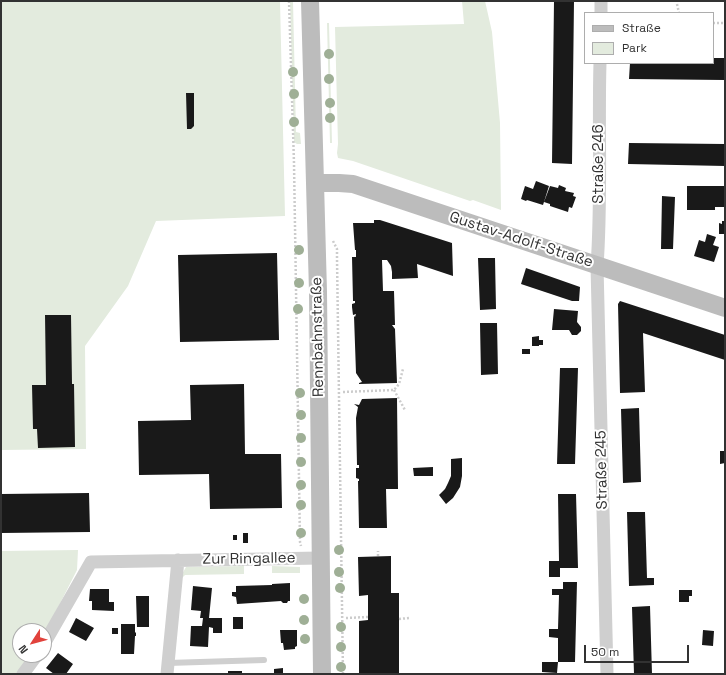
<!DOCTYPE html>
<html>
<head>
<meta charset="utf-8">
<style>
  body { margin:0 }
  #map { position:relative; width:726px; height:675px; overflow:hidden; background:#fff; font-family:"Space Grotesk",sans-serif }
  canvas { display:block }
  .frame { position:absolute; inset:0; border:2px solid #323232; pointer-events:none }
  .legend { position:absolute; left:584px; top:12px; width:130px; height:52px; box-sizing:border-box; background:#fff; border:1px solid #adadad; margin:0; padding:5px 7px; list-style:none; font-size:12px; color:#323232 }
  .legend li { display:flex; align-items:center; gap:8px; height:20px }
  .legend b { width:20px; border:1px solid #adadad }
  .north { position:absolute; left:12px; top:623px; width:40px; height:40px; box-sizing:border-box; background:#fff; border:1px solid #adadad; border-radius:50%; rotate:234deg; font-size:11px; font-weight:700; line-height:16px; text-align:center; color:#323232 }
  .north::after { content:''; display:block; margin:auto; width:14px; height:18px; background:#e1423c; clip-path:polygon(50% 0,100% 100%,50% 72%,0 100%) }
  .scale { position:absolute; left:584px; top:645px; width:105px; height:18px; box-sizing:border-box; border:2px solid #323232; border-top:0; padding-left:5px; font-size:12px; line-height:14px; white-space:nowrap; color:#323232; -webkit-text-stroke:3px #fff; paint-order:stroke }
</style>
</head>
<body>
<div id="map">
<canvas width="726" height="675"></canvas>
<div class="frame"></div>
<ul class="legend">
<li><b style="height:5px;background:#bcbcbc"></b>Straße</li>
<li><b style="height:11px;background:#e3ebde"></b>Park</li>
</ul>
<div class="north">N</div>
<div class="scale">50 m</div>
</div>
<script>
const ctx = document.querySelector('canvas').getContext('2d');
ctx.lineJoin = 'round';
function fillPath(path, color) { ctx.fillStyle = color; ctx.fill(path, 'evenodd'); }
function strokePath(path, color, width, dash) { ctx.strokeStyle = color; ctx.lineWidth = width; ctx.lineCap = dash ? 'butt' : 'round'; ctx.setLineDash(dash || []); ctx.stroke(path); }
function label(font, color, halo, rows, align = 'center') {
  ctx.font = font + ' "Space Grotesk",sans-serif'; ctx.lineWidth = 4; ctx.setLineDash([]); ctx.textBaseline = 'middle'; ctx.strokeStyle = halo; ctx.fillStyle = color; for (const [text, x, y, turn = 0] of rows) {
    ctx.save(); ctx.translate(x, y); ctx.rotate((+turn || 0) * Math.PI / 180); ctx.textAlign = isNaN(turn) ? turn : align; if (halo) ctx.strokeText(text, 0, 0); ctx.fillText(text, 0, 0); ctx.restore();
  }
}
fillPath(new Path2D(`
  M1,1H280L285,216L156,221L128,286L85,346L86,449L1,450Z
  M290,1H293L296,132L300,133L301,144H297L294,142Z
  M462,1H485L492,32L500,123L501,210L473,200L470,201L353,161L338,158L337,153L338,144L335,27L464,24Z
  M327,23H329L332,143H330Z
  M78,550L77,570L48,627L44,631H20V655H31L17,674H1V551Z
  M244,566V574L185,575L181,579V576L186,567Z
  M272,566L300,567V573H272Z`), '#e3ebde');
fillPath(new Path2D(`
  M554,1H574L572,164L552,163Z
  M713,58H725V80L629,79L630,63H713Z
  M186,93H194V126L191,129H187Z
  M629,143L725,144V166L628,164Z
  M536,181L549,186L543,205L527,200L526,201L521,199L525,186L533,189Z
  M559,185L566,188L565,191L574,193L573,196L576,197L572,208L569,207L568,212L550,206V204L544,202L550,186L558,188Z
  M687,186H725V207H715V210H687Z
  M662,196L675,197L673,249H661Z
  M374,220H380L452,243L453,276L417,264L418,278L392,279V272L391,266L387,260H382L383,291H394L395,325H392L395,329L397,383L359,384V383L362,382L356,373L354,316L355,317L356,314L353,315L352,307V304L355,303V301H353L352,257H356V250H355L353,223H374Z
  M722,221H725V234H719V223L722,224Z
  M707,234L716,237L713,245L719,247L714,262L694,256L699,240L705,242Z
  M277,253L279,340L180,342L178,255Z
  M478,258H495L496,309L480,310Z
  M526,268L580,287L579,301H572L521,284Z
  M620,301L725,335V360L643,333L645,392L620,393L618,304Z
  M554,309L578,311L577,322L581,327V331L577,335H572L569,330H552Z
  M45,315H71L72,384H74L75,447L38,448L37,429H33L32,385H46Z
  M480,323H497L498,374L481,375Z
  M539,336V340H543V345H539V346H532V337Z
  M522,349H530V354H522Z
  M560,368H578L575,464H557Z
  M244,384L245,454H281L282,508L210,509L209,474L139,475L138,421L191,420L190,385Z
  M397,398L398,489H386L387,528H359L358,481H359V479L356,478V468H359V465H357L356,418L358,407L354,404L359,405L362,399Z
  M639,408L641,482L623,483L621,409Z
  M720,451H725V463L720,464Z
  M462,458V476L460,487L453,498L446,504L439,495L445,489L448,483L451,476V459Z
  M433,467V476H414L413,468Z
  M89,493L90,532L1,533V494Z
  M558,494H576L578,568H560V577H549V561H559Z
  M627,512H645L647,578H654V585L629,586Z
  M243,533H248V543H243Z
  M233,535H237V540H233Z
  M391,556V593H399V674H359V621L368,620V595L359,596L358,557Z
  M563,582H577L575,662H558V638L549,637V629H558L559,595H552V589H563Z
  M290,583V601H288L287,603H283L281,601L237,604L236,597L232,596V592H236V586L272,585V584Z
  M193,586L212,588L209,618H222V633H213V628L209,627L208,647L190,646L191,626H202L203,618H200L201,611L191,610Z
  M90,589H109V602H114V611L92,610V601H89Z
  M679,590H692V596H689V602H679Z
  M136,596H149V627H137Z
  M650,606L652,674H634L632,607Z
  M233,617H243V629H233Z
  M76,618L94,628L86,641L69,632Z
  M121,624H135V632L136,633V636H135L134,654H121Z
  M112,628H118V634H112Z
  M280,630H297V646L295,647V649L284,650L283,643H281Z
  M703,630L714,631L713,646L702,645Z
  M58,653L73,664L66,674H54L46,668Z
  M542,662H558L557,673L542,672Z
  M283,668V674H274V669Z
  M228,671H242V674H228Z`), '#191919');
strokePath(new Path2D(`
  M289,1L294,163L300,542L301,546
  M677,4L679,13
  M713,23H725
  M333,241L337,249V258L343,674
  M394,390L405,410
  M343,392L394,390L399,384L403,369
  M378,556V551
  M346,618L368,617
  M399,619L409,618`), '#ccc', 2.5, [2, 2]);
strokePath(new Path2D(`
  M168,663L264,660`), '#cfcfcf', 6);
strokePath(new Path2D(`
  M601,13V1
  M600,63C598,131 602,198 597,266L607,674
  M44,644L91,562L320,558
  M23,674L37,655
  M167,674L178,560`), '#cfcfcf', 13);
strokePath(new Path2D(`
  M310,1L318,292L322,674
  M315,183H339L353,184L725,308`), '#bcbcbc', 18);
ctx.fillStyle = '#9faf96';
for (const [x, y] of [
  [329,54],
  [293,72],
  [329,79],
  [294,94],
  [330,103],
  [330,118],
  [294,122],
  [299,250],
  [299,283],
  [298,309],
  [300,393],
  [301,415],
  [301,438],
  [301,462],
  [301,485],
  [301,505],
  [301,533],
  [339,550],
  [339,572],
  [340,588],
  [304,599],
  [304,620],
  [341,627],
  [305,639],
  [341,647],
  [341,667]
]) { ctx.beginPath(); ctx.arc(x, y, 5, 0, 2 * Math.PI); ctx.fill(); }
label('15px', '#323232', '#fff', [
  ["Straße 246",599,164,-90],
  ["Gustav-Adolf-Straße",521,240,18],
  ["Rennbahnstraße",318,337,-91],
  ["Straße 245",602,470,-91],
  ["Zur Ringallee",249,559,-1]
]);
</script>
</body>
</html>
